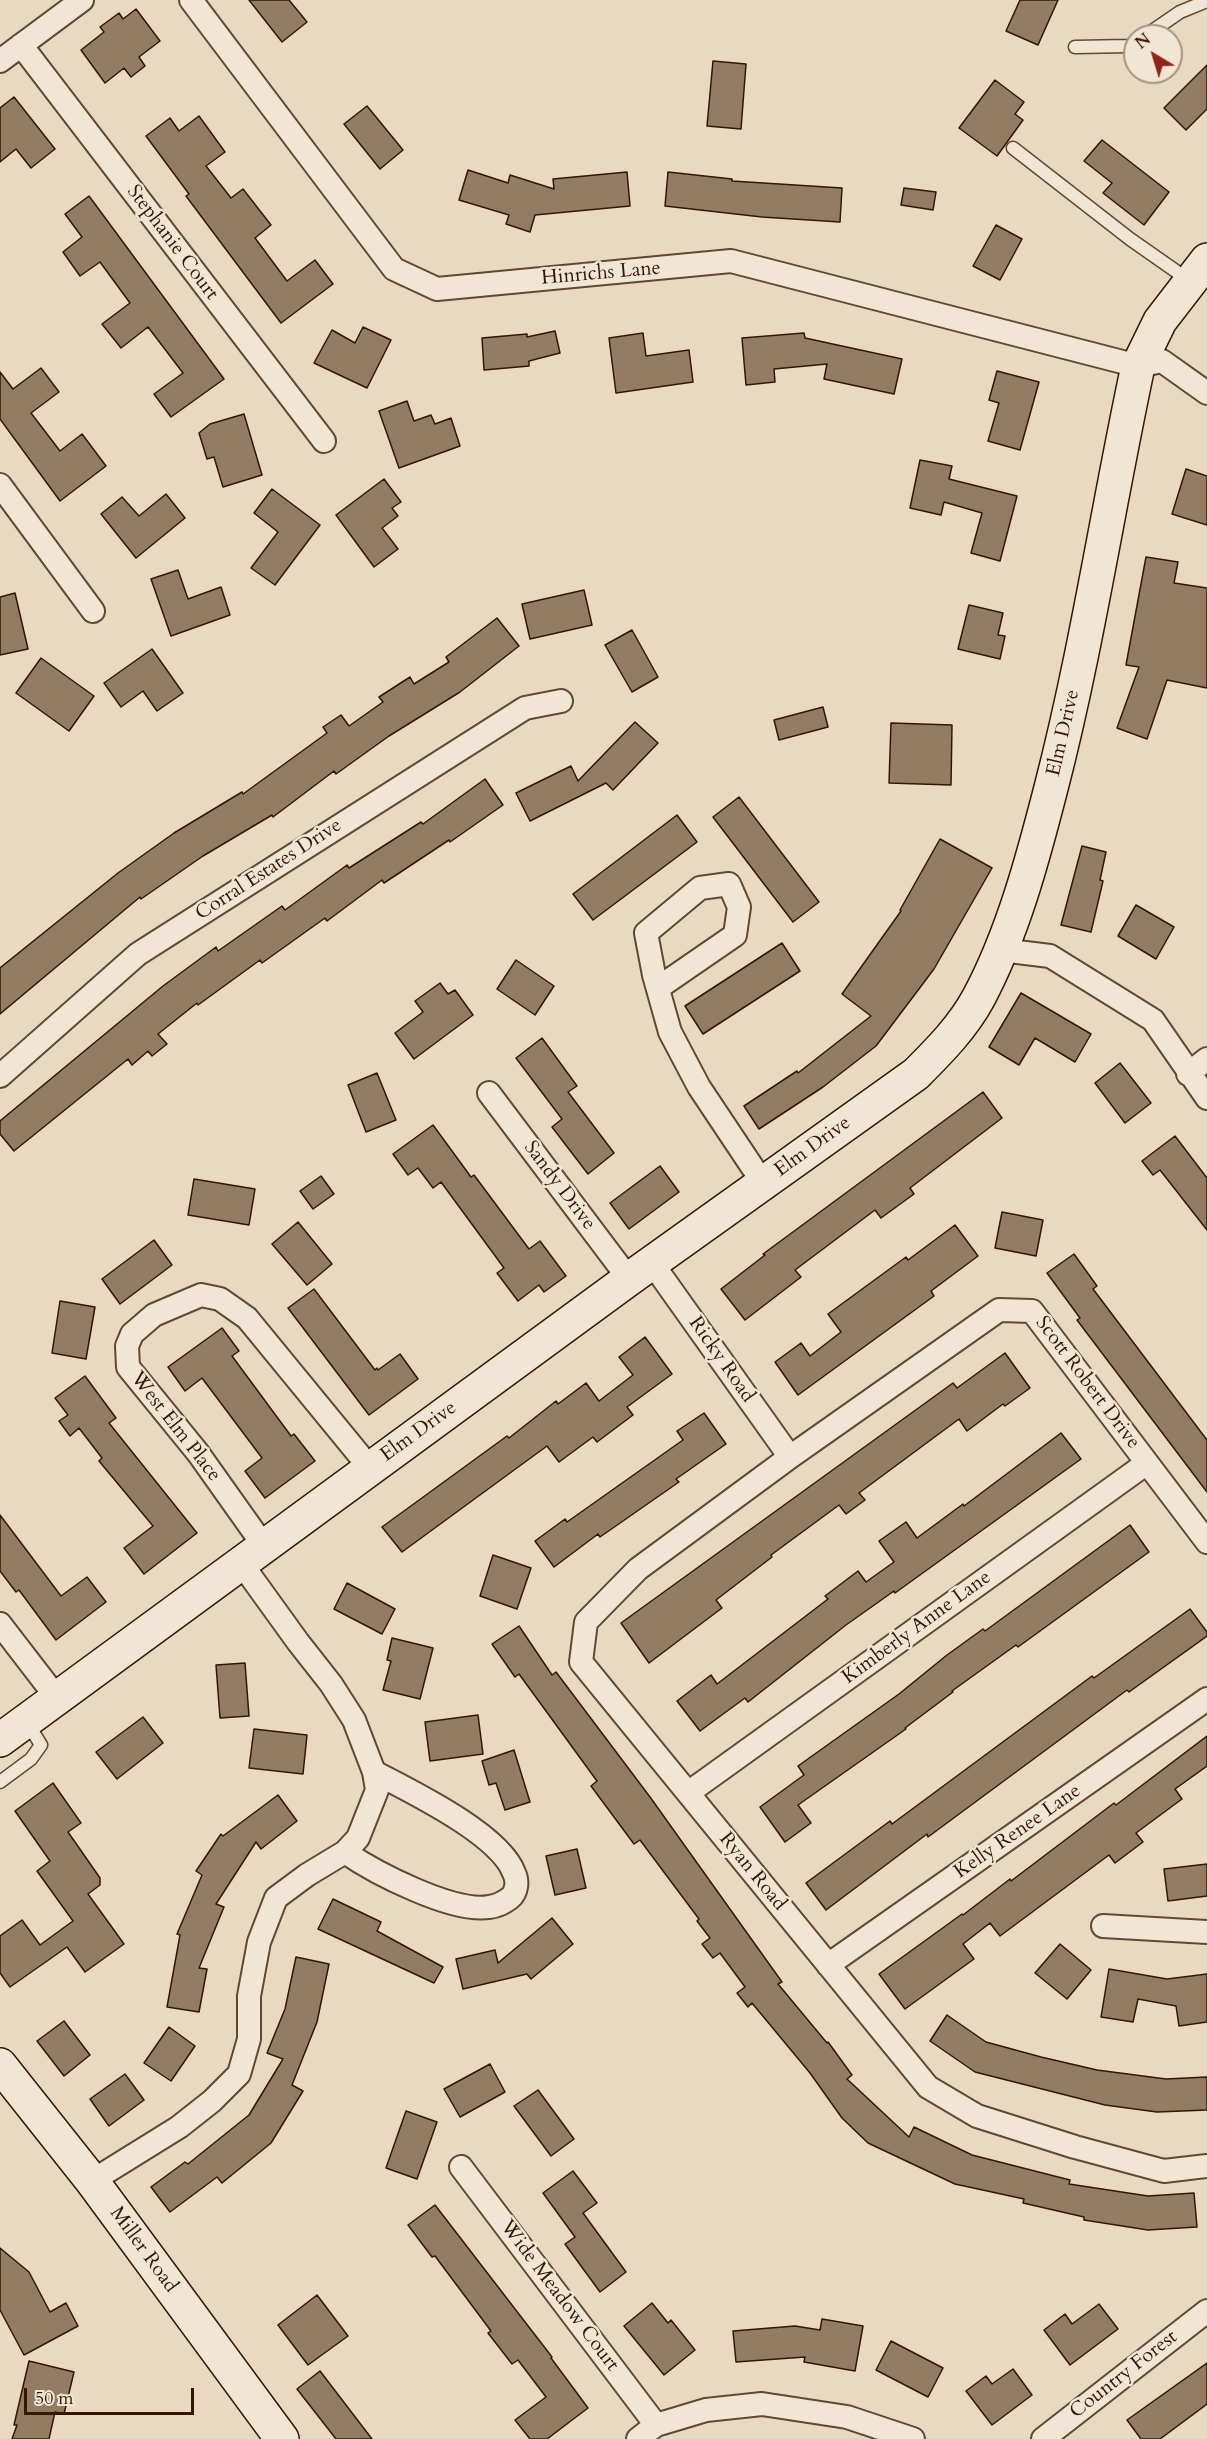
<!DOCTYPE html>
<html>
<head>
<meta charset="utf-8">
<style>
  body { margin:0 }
  #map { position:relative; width:1207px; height:2439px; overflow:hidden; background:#e9d9c0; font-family:Cardo,serif }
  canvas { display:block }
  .north { position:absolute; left:1123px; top:24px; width:60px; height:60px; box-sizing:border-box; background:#f1e6d6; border:2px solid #a59380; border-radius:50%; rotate:322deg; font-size:16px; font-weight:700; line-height:24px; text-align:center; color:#341700 }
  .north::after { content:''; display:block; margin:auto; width:21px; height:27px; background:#8f2418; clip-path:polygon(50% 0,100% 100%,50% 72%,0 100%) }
  .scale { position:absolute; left:24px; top:2388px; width:170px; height:27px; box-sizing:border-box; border:3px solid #341700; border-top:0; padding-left:8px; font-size:18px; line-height:21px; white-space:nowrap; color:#341700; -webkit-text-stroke:4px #f1e6d6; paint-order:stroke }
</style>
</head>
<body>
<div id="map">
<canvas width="1207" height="2439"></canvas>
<div class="north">N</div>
<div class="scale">50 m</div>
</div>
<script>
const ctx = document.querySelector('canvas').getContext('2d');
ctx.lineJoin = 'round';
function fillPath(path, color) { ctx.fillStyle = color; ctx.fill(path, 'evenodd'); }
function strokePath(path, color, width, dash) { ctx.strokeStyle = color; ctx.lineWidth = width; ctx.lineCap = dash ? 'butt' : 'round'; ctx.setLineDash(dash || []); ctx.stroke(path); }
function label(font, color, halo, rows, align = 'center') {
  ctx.font = font + ' Cardo,serif'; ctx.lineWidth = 5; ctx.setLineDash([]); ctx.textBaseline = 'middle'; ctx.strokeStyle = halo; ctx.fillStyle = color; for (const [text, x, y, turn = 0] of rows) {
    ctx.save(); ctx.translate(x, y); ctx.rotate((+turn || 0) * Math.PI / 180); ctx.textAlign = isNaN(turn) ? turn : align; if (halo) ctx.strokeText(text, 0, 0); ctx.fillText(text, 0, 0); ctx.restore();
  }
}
const building = new Path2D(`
  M249,0H289L307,22L282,42Z
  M1020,0H1058L1038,45L1006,31Z
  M136,9L160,41L139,57L145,66L131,77L124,68L105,83L81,50L104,32L100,27L119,13L123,19Z
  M713,61L746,64L741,129L707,126Z
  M1207,65V109L1186,130L1164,108Z
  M995,80L1024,102L1015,114L1023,120L997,156L959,128Z
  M14,97L55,149L31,168L16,149L0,162V108Z
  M367,106L403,150L380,169L344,124Z
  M199,116L225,152L206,166L231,198L243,189L271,225L255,238L287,281L315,260L333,284L281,323L186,196L189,194L146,136L170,118L179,131Z
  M1102,140L1169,192L1144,225L1103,193L1112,183L1084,161Z
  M468,170L508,183L510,175L554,189L553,179L627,172L630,206L535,215L530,232L506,224L509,215L459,200Z
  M668,172L732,179V181L842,188L840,222L762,217L665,206Z
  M904,188L936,192L933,210L901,205Z
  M89,196L224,379L171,417L154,394L183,373L148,327L121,348L102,324L130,303L100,262L80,276L63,252L82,237L65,214Z
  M996,225L1022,239L1000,280L973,266Z
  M363,327L391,340L367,388L314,363L332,330L355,343Z
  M555,331L560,353L529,361V366L484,370L482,338L527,334V337Z
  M643,333L646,356L689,350L693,382L616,393L609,338Z
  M804,333L805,338L902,359L894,394L824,379L827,364L774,369L775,382L746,385L742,338Z
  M41,368L59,392L31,413L60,451L82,434L106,466L60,501L0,419V372L13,389Z
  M997,371L1039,382L1020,450L988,441L999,403L989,400Z
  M407,401L414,421L431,415L435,424L451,418L460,446L399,468L379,411Z
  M244,414L262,475L223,487L214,457L207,459L199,433L210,424Z
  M920,460L952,466L949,479L1017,496L1000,561L971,553L982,513L944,502L941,515L910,508Z
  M1186,469L1207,476V525L1172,514Z
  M384,479L401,502L392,508L398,516L382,528L398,549L374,567L336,515Z
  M272,489L320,525L275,585L251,568L278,532L254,513Z
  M166,494L185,518L136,558L101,514L122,497L139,516Z
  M1146,557L1178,562L1174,583L1207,588V688L1167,680L1147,739L1117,728L1139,667L1126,665Z
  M178,570L188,599L221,587L230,615L171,636L151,579Z
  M584,590L592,625L530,639L522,604Z
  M15,593L28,649L0,655V597Z
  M969,605L1003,613L998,635L1005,636L1000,659L958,649Z
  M497,618L519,646L460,692L389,736L336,774L334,771L273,817L272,815L203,856L141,899L140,897L0,1014V968L118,873L174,833L242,792L243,794L327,733L323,727L341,715L349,726L383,702L379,697L410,677L414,684L449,662L446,657Z
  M632,630L658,677L632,692L605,645Z
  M152,649L183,693L157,711L143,691L121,707L104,683Z
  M41,658L94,696L69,731L16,693Z
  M823,707L828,727L779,740L774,720Z
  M635,722L658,743L613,790L606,783L530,821L516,793L571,766L578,781Z
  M891,723L952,725L951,785L889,783Z
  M485,779L503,805L450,842L449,840L384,883L382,880L327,921L325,918L262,963L260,960L198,1005L197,1003L158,1034L167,1044L152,1056L148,1051L132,1065L128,1059L14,1151L0,1134V1121L163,986L216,947L218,951L282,906L285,910L347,865L349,868L421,822L423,824Z
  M739,797L819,902L793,922L713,817Z
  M677,815L697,842L593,920L573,894Z
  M940,839L992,868L934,969L876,1046L823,1087L759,1129L744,1106L797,1071L798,1073L871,1016L842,994L901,911L900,910Z
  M1082,846L1106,852L1100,880L1103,881L1091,932L1061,925Z
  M1136,905L1174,927L1156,959L1118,936Z
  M782,943L800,971L703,1034L685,1006Z
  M516,960L554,986L535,1015L497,989Z
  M440,983L448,994L455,990L473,1015L414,1059L395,1033L423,1012L415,1001Z
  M1021,993L1091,1034L1075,1062L1035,1038L1019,1065L989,1047Z
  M542,1038L577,1086L568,1092L614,1153L588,1174L552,1127L562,1119L516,1058Z
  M1120,1063L1151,1103L1125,1123L1095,1083Z
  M377,1073L396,1120L366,1132L348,1085Z
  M983,1092L1002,1118L910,1188L914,1194L881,1218L875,1210L795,1270L801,1277L745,1320L721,1289L765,1255L763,1254Z
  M433,1125L471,1177L474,1175L529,1249L540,1241L566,1276L544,1292L539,1285L518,1301L497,1273L504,1268L441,1182L433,1188L418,1168L408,1175L393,1154Z
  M1175,1136L1207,1178V1230L1160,1170L1153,1175L1142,1161Z
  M660,1166L679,1192L629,1229L610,1203Z
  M321,1176L334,1194L313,1209L300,1191Z
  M194,1179L255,1189L249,1225L188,1215Z
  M1002,1212L1043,1220L1036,1256L995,1248Z
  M298,1222L332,1264L307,1285L272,1244Z
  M955,1225L978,1256L931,1291L934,1296L798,1395L775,1362L801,1343L810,1356L841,1332L828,1314L906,1257L908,1260Z
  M154,1240L172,1265L120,1304L102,1279Z
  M1074,1254L1097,1286L1093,1289L1207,1440V1492L1077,1320L1080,1318L1047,1273Z
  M314,1289L375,1370L377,1368L378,1370L400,1354L418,1379L369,1415L288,1308Z
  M60,1301L95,1307L86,1359L52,1353Z
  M222,1328L239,1351L232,1356L291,1436L294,1434L315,1461L265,1498L245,1471L262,1458L202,1378L185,1391L168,1367Z
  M645,1337L672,1374L627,1407L633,1415L597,1442L593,1437L559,1462L547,1446L402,1552L382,1527L507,1436L509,1438L556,1401L558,1404L586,1383L599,1401L633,1375L619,1357Z
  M1005,1353L1030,1388L1005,1406L1003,1404L967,1431L959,1419L859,1493L865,1500L846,1514L839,1505L771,1555L772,1557L716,1600L722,1608L649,1663L621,1623L953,1383L957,1388Z
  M85,1376L116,1418L109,1423L197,1533L144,1574L124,1548L153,1526L99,1461L102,1458L79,1428L70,1436L59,1421L68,1415L55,1398Z
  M704,1413L726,1444L676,1479L679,1482L600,1537L598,1534L554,1567L535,1541L565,1519L567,1522L683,1440L677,1431Z
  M1061,1433L1081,1459L895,1593L894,1591L846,1625L748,1702L745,1698L700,1731L677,1701L711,1675L717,1684L828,1599L825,1596L858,1571L866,1582L894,1562L879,1541L906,1522L917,1538L963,1504L964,1506Z
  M0,1515L61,1596L87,1577L106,1602L56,1640L19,1590L16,1592L0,1571Z
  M1130,1525L1149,1552L1018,1647L1016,1645L952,1691L953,1692L905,1728L906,1729L798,1805L811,1823L785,1842L760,1807L804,1775L798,1766L899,1694L947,1655L983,1629L985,1631Z
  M493,1555L531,1568L517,1609L480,1596Z
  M347,1583L395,1609L382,1634L334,1609Z
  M1190,1609L1207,1632V1636L1129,1692L1127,1690L928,1837L927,1834L826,1910L806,1883L890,1821L892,1824L1092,1676L1094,1678Z
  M519,1626L552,1675L556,1672L650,1797L782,1982L778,1984L827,2043L828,2042L852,2075L847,2079L909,2137L914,2127L972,2155L1070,2180L1069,2184L1148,2196L1194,2193L1197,2227L1148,2230L1084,2220V2217L1023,2203L1024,2199L955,2184L868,2143L842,2118L810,2073L752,2003L748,2007L737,1993L745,1987L720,1953L713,1958L702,1944L710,1938L697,1921L699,1919L640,1840L634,1844L591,1786L597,1781L519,1674L515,1677L492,1644Z
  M392,1638L433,1648L420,1699L383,1690L391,1661L387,1660Z
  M245,1663L249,1716L220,1718L216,1665Z
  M478,1715L483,1754L430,1761L425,1722Z
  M143,1717L163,1743L117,1779L96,1752Z
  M254,1729L307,1735L303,1774L249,1768Z
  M1207,1736V1766L1175,1789L1182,1799L1136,1833L1143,1842L1115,1863L1109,1855L1000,1936L990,1923L963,1944L974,1959L905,2009L879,1974L962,1914L963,1915L1010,1879L1011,1881L1114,1803L1116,1805Z
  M514,1750L530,1802L505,1810L496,1783L489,1785L482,1761Z
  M53,1783L81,1823L68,1832L100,1878V1885L88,1894L124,1944L85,1972L67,1947L10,1987L0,1973V1936L22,1920L40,1945L73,1921L37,1871L50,1861L15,1811Z
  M278,1795L297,1821L261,1849L256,1842L216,1904L224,1907L199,1968L207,1969L199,2012L167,2007L180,1935L177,1934L202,1875L196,1871L221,1834L223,1836Z
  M577,1849L586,1888L555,1895L546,1856Z
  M1207,1864V1896L1168,1901L1164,1869Z
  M333,1899L381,1922L377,1931L443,1967L434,1983L318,1929Z
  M552,1918L573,1944L531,1979L527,1974L463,1989L456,1959L495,1950L498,1963Z
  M1060,1944L1091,1970L1067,1999L1035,1973Z
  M296,1957L329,1964L317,2022L292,2085L303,2091L271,2143L222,2183L217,2177L170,2212L151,2187L185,2162L188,2164L249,2115L283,2059L267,2053L285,2009Z
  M1109,1969L1167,1979L1207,1974V2022L1179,2026L1176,2006L1138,1999L1133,2022L1101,2017Z
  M947,2015L986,2042L1041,2057L1097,2070L1166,2079L1207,2077V2110L1157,2112L1105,2105L975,2072L930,2041Z
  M64,2021L90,2055L64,2076L37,2041Z
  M169,2027L195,2046L171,2081L144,2063Z
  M490,2064L505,2092L460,2117L444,2089Z
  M125,2074L144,2100L109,2126L90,2099Z
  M538,2090L574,2139L551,2156L514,2106Z
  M406,2111L437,2122L417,2179L386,2168Z
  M573,2171L597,2203L583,2213L626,2272L600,2292L565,2244L575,2237L543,2193Z
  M435,2205L552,2357L551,2358L588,2408L547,2439H530L515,2420L546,2397L518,2360L512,2364L488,2333L491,2331L435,2256L432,2257L408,2225Z
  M0,2248L29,2272L50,2312L66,2303L78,2326L24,2355L0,2310Z
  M317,2295L348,2336L308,2365L278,2325Z
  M652,2303L668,2323L671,2320L695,2350L664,2375L624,2326Z
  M1099,2304L1118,2329L1070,2365L1044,2330L1065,2314L1072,2324Z
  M822,2319L863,2326L855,2371L804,2362L805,2357L736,2362L733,2331L795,2326L820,2330Z
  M891,2341L943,2368L928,2397L876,2370Z
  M29,2361L74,2372L64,2414L55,2412L49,2439H12L17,2425H14Z
  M1207,2363V2404L1160,2439H1141L1127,2420Z
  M1013,2369L1032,2395L992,2425L966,2391L986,2376L992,2384Z
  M320,2371L372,2439H336L297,2389Z`);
fillPath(building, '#927c64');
strokePath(building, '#341700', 1.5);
const lane = new Path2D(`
  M1145,36L1180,12L1207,1
  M1075,47L1130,46L1135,43
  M1013,148L1130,239L1190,281
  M0,1782L31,1759L41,1745L27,1722`);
const street = new Path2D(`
  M191,0L394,269L437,289L731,261L1138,366L1162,361L1207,393
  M21,45L324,441
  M0,61L82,0
  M0,485L93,611
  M1001,950L1050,956L1153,1020L1207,1098
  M658,988L735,935L739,907L729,884L700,888L646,933L654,975L670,1032L699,1087L763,1183
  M1188,1074L1207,1059
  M0,1076L138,954L525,708L561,701
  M489,1093L629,1279
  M652,1263L790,1457
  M1207,1542L1032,1311L999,1310L790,1457L638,1569L586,1622L581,1662L928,2087L977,2116L1075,2147L1164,2171L1207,2166
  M264,1546L198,1453L128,1367L127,1346L132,1334L154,1315L201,1295L220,1299L247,1318L370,1468
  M0,1624L57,1698
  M688,1793L1147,1463
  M345,1852C375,1873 453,1913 489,1907C498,1906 503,1903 510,1898C517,1892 518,1881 514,1873C500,1834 410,1791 374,1772
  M1103,1926L1207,1932
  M828,1965L1207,1699
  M461,2167L656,2425
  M92,2181L179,2127L212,2101L239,2074L249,2039V1996L259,1942L276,1898L307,1875L345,1852L358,1838L377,1790L374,1772L354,1720L331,1684L298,1642L241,1563
  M638,2439L656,2425L706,2410L762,2404L847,2417L913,2439
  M1043,2439L1207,2311`);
const secondary = new Path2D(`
  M0,1740L629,1279L916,1074C939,1051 963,1027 979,997C1013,933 1033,858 1051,788C1087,649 1108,506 1138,366L1160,321L1207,260
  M0,2065L92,2181L282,2439`);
strokePath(lane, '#614830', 15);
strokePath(street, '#614830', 26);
strokePath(secondary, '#341700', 36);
strokePath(lane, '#f1e6d6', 12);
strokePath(street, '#f1e6d6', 22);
strokePath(secondary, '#f1e6d6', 33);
label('20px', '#341700', '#f1e6d6', [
  ["Stephanie Court",172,243,53],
  ["Hinrichs Lane",601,274,-5],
  ["Elm Drive",1064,733,-77],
  ["Corral Estates Drive",269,870,-33],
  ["Elm Drive",813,1147,-36],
  ["Sandy Drive",559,1186,53],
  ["Ricky Road",721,1360,55],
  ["Scott Robert Drive",1087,1383,53],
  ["West Elm Place",175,1427,52],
  ["Elm Drive",419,1432,-36],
  ["Kimberly Anne Lane",917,1628,-36],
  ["Kelly Renee Lane",1018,1832,-35],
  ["Ryan Road",752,1872,51],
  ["Miller Road",143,2250,54],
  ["Wide Meadow Court",559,2296,53],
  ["Country Forest",1124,2375,-38]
]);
</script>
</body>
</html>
